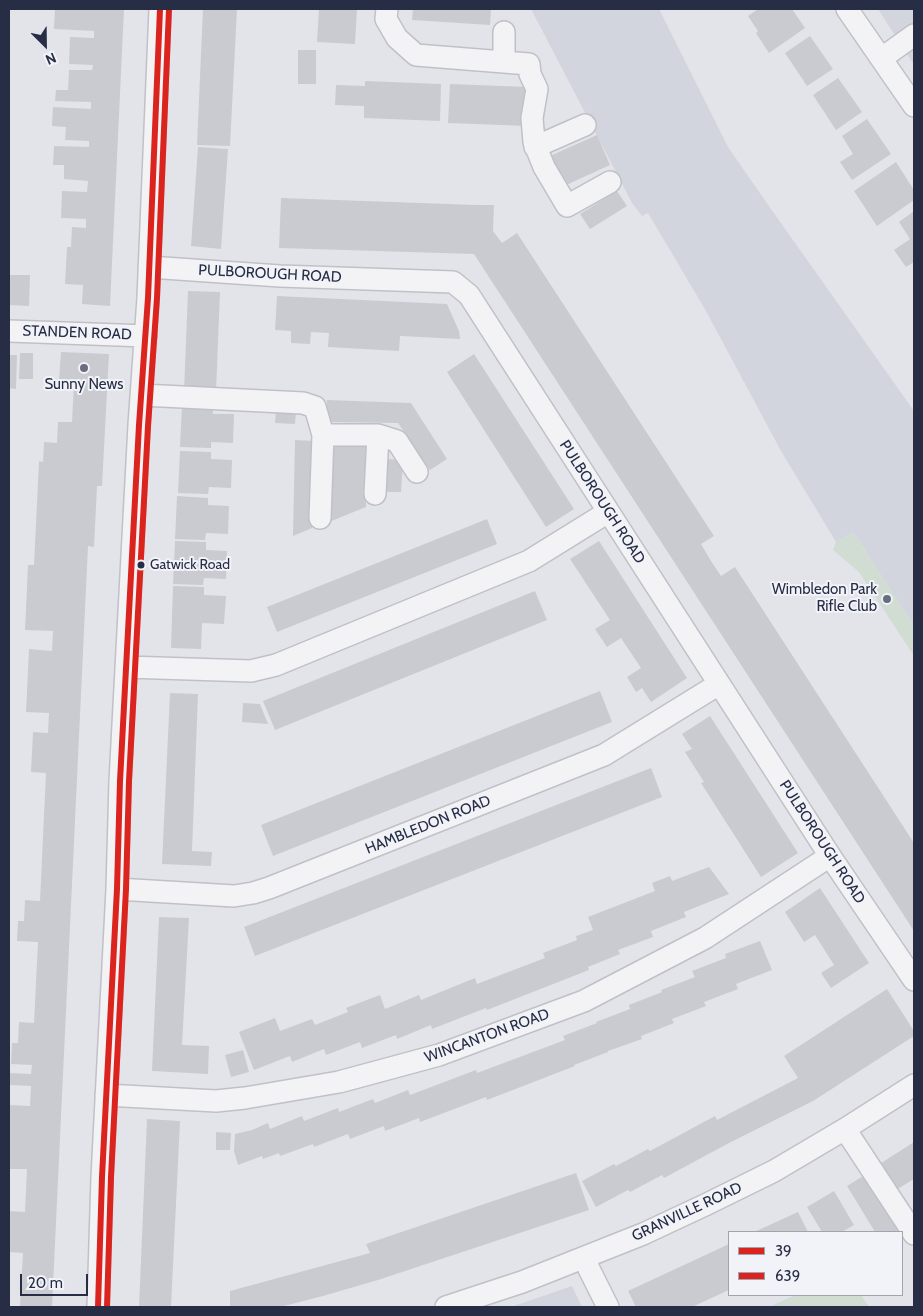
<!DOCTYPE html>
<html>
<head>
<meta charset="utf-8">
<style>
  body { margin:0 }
  #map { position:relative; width:923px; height:1316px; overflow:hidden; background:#e3e4e9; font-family:Cabin,sans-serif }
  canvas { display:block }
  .frame { position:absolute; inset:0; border:10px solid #272d45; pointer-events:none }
  .legend { position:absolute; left:728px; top:1231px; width:175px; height:65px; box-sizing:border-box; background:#f1f3f8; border:1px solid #a0a4b0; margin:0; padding:6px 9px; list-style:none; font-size:15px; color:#272d45 }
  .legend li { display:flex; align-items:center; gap:10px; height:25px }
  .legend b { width:25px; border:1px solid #a0a4b0 }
  .north { position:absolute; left:20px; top:20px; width:50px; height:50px; -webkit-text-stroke:4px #f1f3f8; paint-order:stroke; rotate:157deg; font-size:14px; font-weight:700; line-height:20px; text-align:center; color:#272d45 }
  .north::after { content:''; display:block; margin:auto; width:18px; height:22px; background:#272d45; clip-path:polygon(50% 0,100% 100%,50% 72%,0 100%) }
  .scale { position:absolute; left:20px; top:1274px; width:68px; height:22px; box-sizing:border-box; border:2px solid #272d45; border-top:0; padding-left:6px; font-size:15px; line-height:18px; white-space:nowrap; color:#272d45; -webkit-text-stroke:4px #f1f3f8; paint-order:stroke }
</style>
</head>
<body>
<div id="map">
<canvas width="923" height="1316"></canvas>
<div class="frame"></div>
<ul class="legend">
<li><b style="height:6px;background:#dc241f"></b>39</li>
<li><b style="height:6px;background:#dc241f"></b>639</li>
</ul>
<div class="north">N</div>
<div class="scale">20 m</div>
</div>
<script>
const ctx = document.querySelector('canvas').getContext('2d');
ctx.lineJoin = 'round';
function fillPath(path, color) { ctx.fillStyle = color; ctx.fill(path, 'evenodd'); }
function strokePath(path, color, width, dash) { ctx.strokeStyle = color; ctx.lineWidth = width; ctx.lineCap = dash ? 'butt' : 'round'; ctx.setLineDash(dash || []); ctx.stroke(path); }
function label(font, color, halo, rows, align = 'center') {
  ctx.font = font + ' Cabin,sans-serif'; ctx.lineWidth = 4; ctx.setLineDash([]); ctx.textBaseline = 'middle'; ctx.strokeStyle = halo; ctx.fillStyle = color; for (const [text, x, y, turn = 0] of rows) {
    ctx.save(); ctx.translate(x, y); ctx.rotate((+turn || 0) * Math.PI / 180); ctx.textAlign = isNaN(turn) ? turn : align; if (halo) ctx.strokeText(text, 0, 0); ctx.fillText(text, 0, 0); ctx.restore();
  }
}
fillPath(new Path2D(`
  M531,9H659L728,147L771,209L914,411V626L853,532L836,542L781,451L706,311L648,213L642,216L632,203Z
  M878,9H914V65Z
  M572,1286L582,1307H511Z`), '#d3d5de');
fillPath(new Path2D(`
  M853,532L914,626V656L859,572L833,550L836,542Z
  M795,1295H861L869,1307H769Z`), '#d1dcd3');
fillPath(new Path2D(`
  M55,9H124L110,306L82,304L83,285L65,284L67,247H71L72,227L86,228V219L61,218L62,191L87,192L88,181L64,179V165H53L54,146L89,147V141L65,140L66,127L52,126L53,107L91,109V102L55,101L56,90H68L69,70H92L93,65L69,64L70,37L94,38V31L54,29Z
  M203,9H237L230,146L197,145Z
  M319,9H357L355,44L317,42Z
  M413,9H491L490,25L412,20Z
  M758,9H792L805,28L769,53L756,33L758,31L748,16Z
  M810,36L833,69L807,86L785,53Z
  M298,50H316V84H298Z
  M838,78L862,112L836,130L813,95Z
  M365,81L441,84L440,121L364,118V106L335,105L336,85L365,86Z
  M450,84L528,87L527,126L448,123Z
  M867,119L891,154L852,180L840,162L853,154L842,136Z
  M597,135L610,165L564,186L550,156Z
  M198,147L228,149L221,249L191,246Z
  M896,162L914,190V200L877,226L854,191Z
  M617,191L627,206L590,229L580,214Z
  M281,198L476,205H494L493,231L502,243L517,233L714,536L701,544L711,561L721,576L735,567L914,843V931L474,254L279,248Z
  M914,211V262L906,267L894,250L910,239L899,222Z
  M9,275H30L29,306L9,305Z
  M188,291L220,292L216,392L184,391Z
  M277,296L447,304L459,331L460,339L400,336L399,351L381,350L328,347L329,333L311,332L310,344L291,343V331L275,330Z
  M61,352L109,354L102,486H97L94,547L88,546L52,1307H20L23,1253L9,1252V1211L25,1212L27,1169H9V1105L30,1106L31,1086L9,1085V1073L31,1074L32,1065L11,1064L12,1043H18L19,1022L34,1023L38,942L17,941L18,921H24L25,900L40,901L46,773L31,772L33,732L48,733L49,713L26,712L29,649L52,651L53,631L25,630L28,565H34L39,461L43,462L44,442L57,443L58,422H72L74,382L59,381Z
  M20,353H33V379H19Z
  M474,354L574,509L546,527L447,372Z
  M9,355H17L16,389L9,388Z
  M327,400L411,403L447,459L430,470L398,423L326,422Z
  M182,405L213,406V414H234L233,443L211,442V448L180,447Z
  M276,410L296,412L295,424L275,423Z
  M333,438L367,441L366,507L329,522Z
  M295,440L315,441L312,528L293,536Z
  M180,451L211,452V459L232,460L231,488L209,487L208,494L178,493Z
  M386,459L403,460L401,492H384Z
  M177,496L208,498V505L229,506L228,534L206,533L205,540L175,539Z
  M487,519L497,544L277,632L267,607Z
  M175,541L206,542V550L227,551L226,579L204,578L203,585L173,584Z
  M599,541L687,678L651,702L642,688L636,692L627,677L641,668L621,638L607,647L595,629L610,620L570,559Z
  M173,586L204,587V595L226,596L224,624L202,623L201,649L171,648Z
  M535,591L547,620L275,730L263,701Z
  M600,691L612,722L273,856L261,825Z
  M170,693L198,694L192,851L212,852L211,866L162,864Z
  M243,703L260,704L268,724L242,722Z
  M710,716L798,853L761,877L701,783L704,782L685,752L692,749L682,734Z
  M651,768L662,797L255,956L244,927Z
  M709,867L729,894L684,912L686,917L651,931L653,937L618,950L620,954L588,967L589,970L487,1010L486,1008L432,1029L431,1025L397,1039L396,1035L362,1048L360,1042L326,1055L324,1049L292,1062L290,1056L254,1070L239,1032L275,1018L280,1031L312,1019L315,1025L348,1012L346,1008L380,995L385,1009L419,995L421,1000L475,978L477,984L545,958L543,953L577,940L576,936L593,930L588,917L655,891L652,883L670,876L672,881Z
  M820,888L869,963L831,988L821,973L834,965L815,935L804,942L785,912Z
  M159,917L189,918L182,1045L209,1046L208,1074L152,1071Z
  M760,941L772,970L736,984L738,989L704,1002L706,1006L672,1019L674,1023L641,1036L642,1039L608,1051V1052L574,1065L575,1066L487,1100L486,1097L420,1122L419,1118L385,1131L384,1126L350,1139L348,1134L314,1147L313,1144L280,1156L279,1153L263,1159L262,1156L238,1165L234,1151L235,1134L252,1130L268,1123L270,1129L302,1116L304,1121L338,1108L339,1112L373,1099L375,1103L408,1090L410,1095L476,1070L477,1073L565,1040L563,1036L597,1023L596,1022L630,1009L629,1005L662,992L661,990L695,977L692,971L726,958L725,954Z
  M887,989L914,1031V1036L813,1101L729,1143L664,1178L662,1175L630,1192L628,1190L596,1207L582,1181L614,1164L616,1166L648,1149L650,1151L715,1116L717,1120L798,1078L784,1056Z
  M243,1050L249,1072L231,1077L225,1055Z
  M147,1119L180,1121L171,1307H139Z
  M216,1132L231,1133L230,1150H216Z
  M914,1142V1179L891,1193L875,1167Z
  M576,1173L589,1210L378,1280L323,1296L280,1307H230V1291L370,1253L366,1244Z
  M868,1173L902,1232H875L847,1186Z
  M834,1191L854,1225L842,1232H822L807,1207Z
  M798,1212L808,1232H754L763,1228Z
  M729,1244V1290L692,1307H636L628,1291Z`), '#cacbd1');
const minor = new Path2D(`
  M387,9L386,19L397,38L416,55L529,64L530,74L537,89L532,118L534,142L544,167L567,206L610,182
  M847,9L914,106
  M882,58L914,35
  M504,62V32
  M535,147L585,125
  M149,267L280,276L453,282L469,295L830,856L914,980
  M9,331L146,336
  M142,395L303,403L315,407L323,435H378L397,441L417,472
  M375,494L378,435
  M320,518L323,435
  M127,667L251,671L276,665L529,561L608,512
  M117,889L234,896L253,893L269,888L604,755L719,684
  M106,1095L216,1101L245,1098L339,1082L439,1055L584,1001L705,938L830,856
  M845,1129L914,1234
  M585,1257L589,1269L608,1307
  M98,1307L102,1177L117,889L120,781L139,425L148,298L160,9
  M446,1307L522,1282L643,1234L705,1205L774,1171L845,1129L914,1085`);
strokePath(minor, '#c0c1c7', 24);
strokePath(minor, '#f3f3f5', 21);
strokePath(new Path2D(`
  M98,1307L102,1177L117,889L120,781L139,425L148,298L160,9`), '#dc241f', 6);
strokePath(new Path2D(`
  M107,1307L111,1177L126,889L129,781L148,426L157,298L169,9`), '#dc241f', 6);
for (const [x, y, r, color] of [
  [84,368,5,"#696d7e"],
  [141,565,4.5,"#272d45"],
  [887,599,5,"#696d7e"]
]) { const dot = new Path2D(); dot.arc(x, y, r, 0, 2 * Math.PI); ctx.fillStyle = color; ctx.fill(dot); strokePath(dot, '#f1f3f8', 2); }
label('14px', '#272d45', '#f1f3f8', [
  ["Gatwick Road",150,565]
], 'left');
label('15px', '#272d45', '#f1f3f8', [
  ["PULBOROUGH ROAD",270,274,3],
  ["STANDEN ROAD",77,333,2],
  ["PULBOROUGH ROAD",602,502,57],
  ["HAMBLEDON ROAD",428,825,-22],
  ["PULBOROUGH ROAD",822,842,57],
  ["WINCANTON ROAD",487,1036,-20],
  ["GRANVILLE ROAD",687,1212,-25]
]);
label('15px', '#272d45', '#f1f3f8', [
  ["Sunny News",84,385],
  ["Wimbledon Park",877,590,"right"],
  ["Rifle Club",877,607,"right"]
]);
</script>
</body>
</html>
